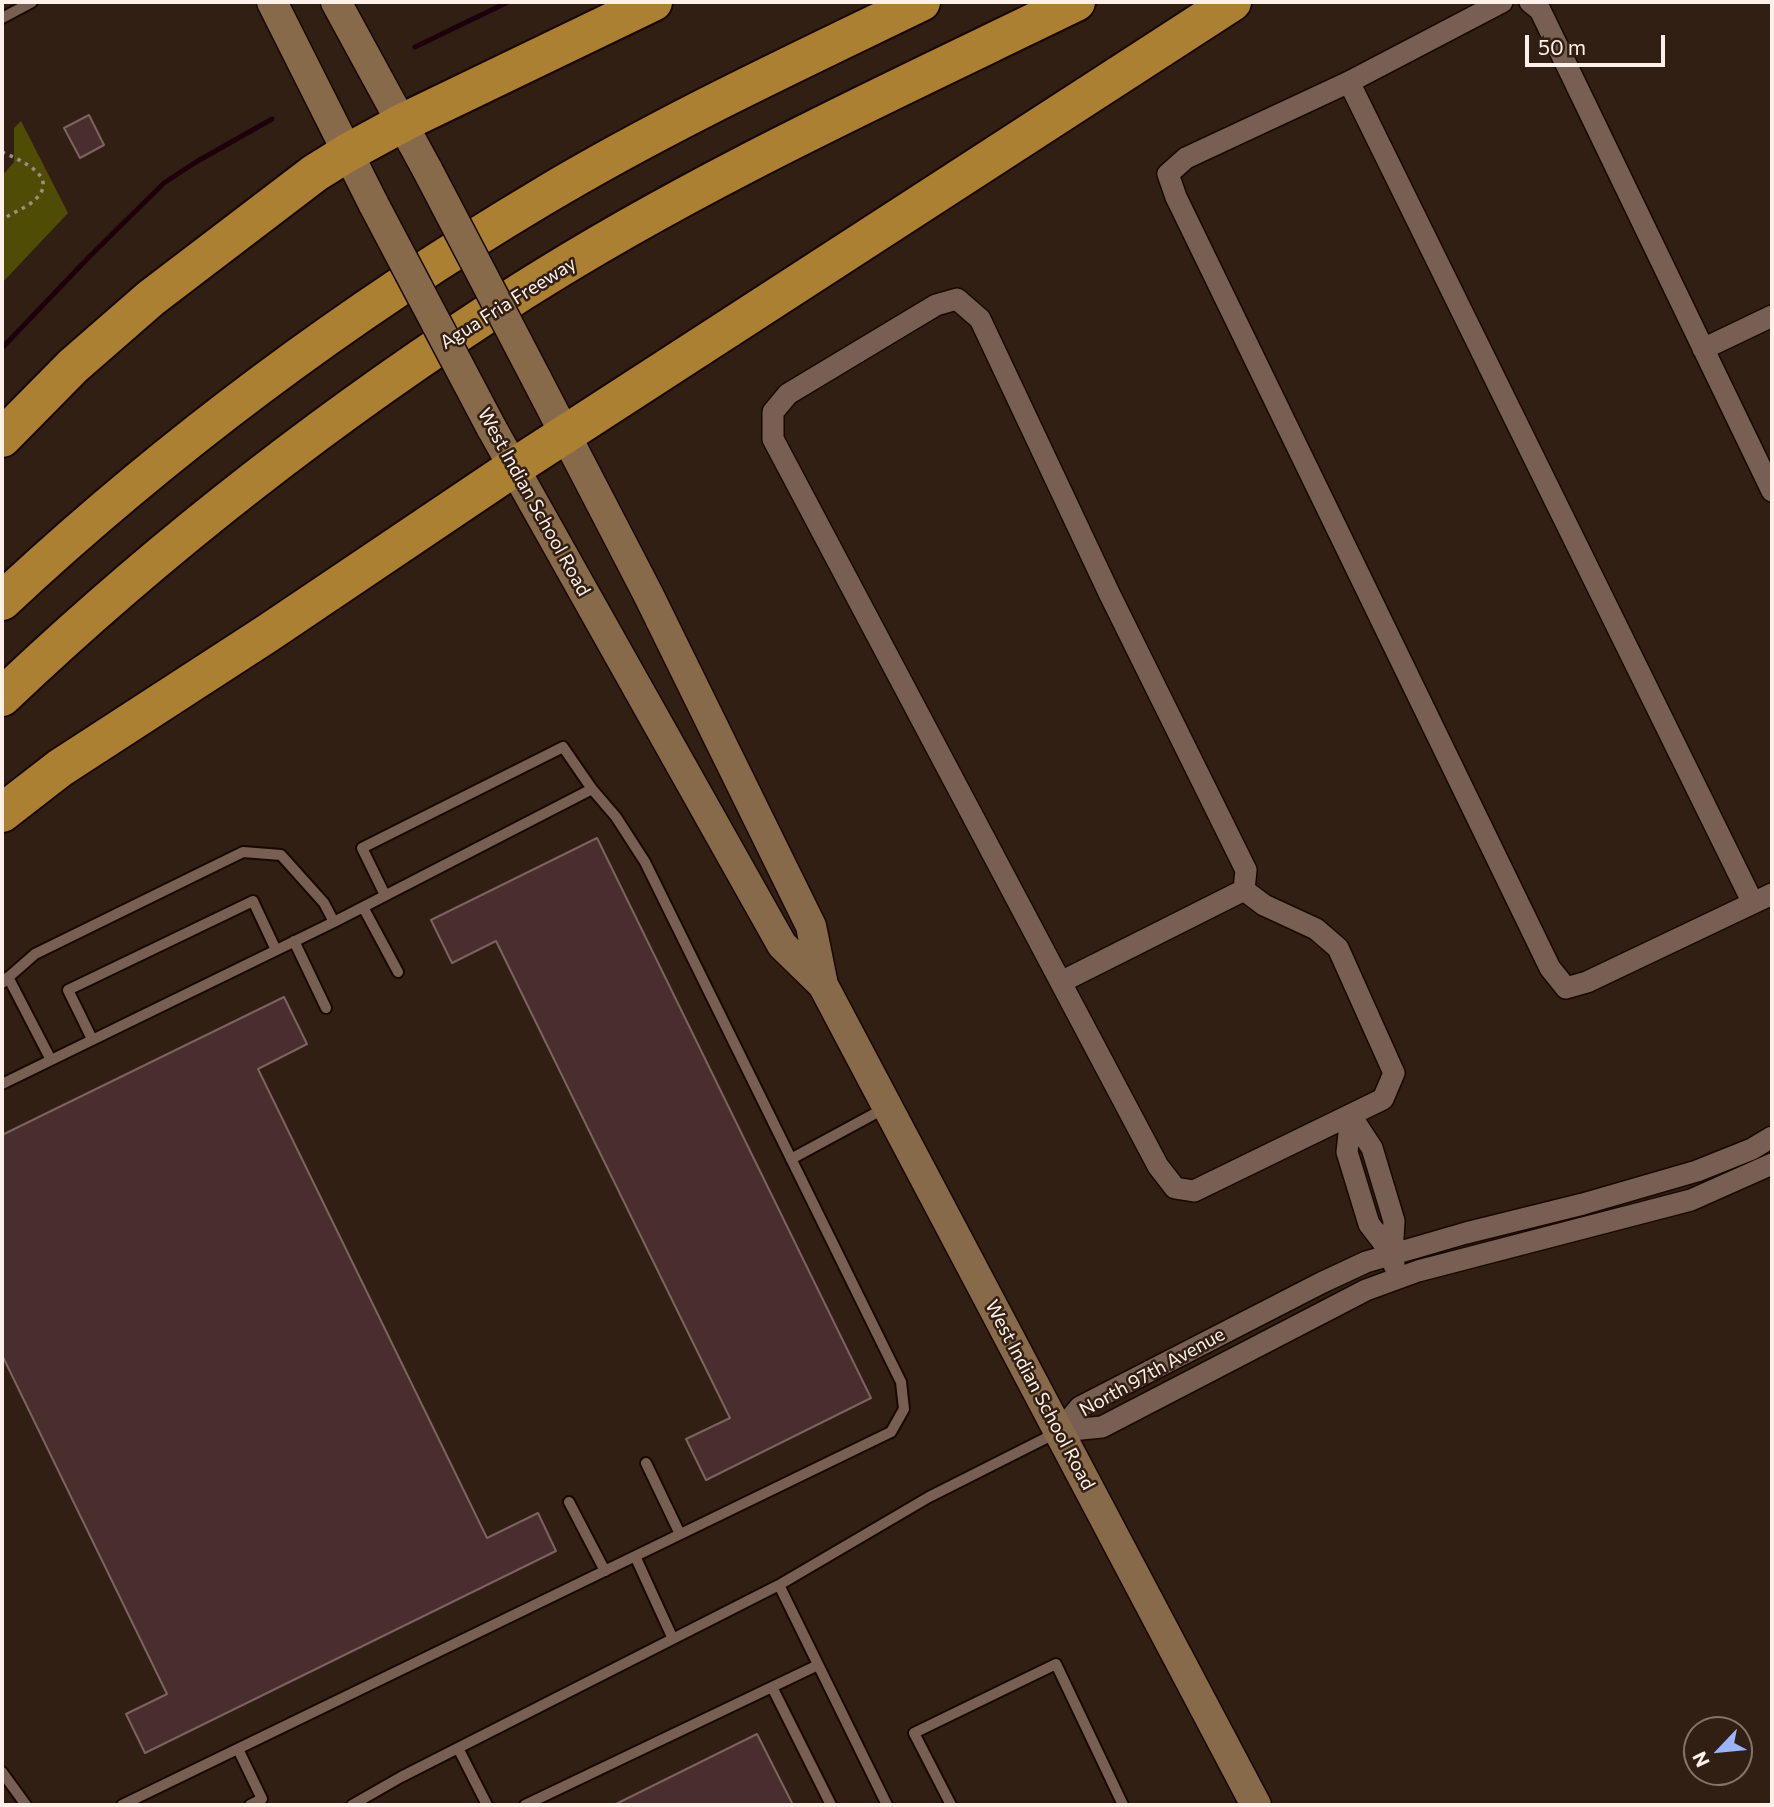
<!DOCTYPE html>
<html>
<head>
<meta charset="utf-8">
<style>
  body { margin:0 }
  #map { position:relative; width:1774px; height:1807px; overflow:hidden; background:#321f13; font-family:Commissioner,sans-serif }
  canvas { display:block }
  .frame { position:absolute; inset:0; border:4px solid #fff1e9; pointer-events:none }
  .north { position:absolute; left:1683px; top:1716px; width:70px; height:70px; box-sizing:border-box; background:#321f13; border:2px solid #847369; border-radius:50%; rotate:244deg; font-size:19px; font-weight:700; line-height:28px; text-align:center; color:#fff1e9 }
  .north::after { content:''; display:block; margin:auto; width:24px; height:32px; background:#9cb4fd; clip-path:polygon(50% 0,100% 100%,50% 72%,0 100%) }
  .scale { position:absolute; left:1525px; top:35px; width:140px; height:32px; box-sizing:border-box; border:4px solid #fff1e9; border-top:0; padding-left:9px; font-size:21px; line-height:24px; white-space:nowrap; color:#fff1e9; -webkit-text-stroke:5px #321f13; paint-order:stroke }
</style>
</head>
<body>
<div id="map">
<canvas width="1774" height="1807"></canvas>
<div class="frame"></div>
<div class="north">N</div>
<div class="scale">50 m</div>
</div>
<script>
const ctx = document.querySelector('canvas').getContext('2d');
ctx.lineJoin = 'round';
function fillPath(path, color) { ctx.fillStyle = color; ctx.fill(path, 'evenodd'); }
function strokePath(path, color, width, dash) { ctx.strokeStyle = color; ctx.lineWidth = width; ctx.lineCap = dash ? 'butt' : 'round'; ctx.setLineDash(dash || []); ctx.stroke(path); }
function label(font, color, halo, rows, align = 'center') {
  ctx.font = font + ' Commissioner,sans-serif'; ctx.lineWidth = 5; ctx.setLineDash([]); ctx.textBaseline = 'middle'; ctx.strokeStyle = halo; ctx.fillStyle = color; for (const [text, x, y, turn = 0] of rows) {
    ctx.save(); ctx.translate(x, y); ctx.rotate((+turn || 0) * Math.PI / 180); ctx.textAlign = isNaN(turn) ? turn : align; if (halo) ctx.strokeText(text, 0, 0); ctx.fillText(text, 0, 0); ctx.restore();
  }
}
fillPath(new Path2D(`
  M21,121L68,213L2,283V176L14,162V128Z`), '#4f4d05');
strokePath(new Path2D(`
  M415,47L508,2
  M2,348L89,257L164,183L196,162L272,119`), '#1e000d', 5);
const building = new Path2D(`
  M89,115L104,145L80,158L64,128Z
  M597,838L871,1398L706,1480L686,1439L730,1418L496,941L452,963L431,920Z
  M284,997L307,1044L258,1069L487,1538L538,1513L556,1551L145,1753L126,1714L167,1694L2,1355V1135Z
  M757,1734L793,1805H614Z`);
fillPath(building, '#482f2e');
strokePath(building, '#7e6261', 2);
const service = new Path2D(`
  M2,18L32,2
  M363,907L398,972
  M334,922L592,789L563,747L362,848L385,895
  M294,941L326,1008
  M8,977L51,1060
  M2,983L35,954L243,852L281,855L324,903L334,922L2,1084
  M92,1039L68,990L253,901L276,950
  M791,1159L887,1107
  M646,1463L680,1534
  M569,1502L605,1571
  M635,1556L673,1639
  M779,1585L887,1805
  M772,1687L831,1805
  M458,1748L487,1805
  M238,1749L262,1799L250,1805
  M2,1772L26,1805
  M122,1805L891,1432L904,1409L901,1382L645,862L616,817L592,789
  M352,1805L401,1777L779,1585L929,1497L1058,1432
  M525,1805L818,1665
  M951,1805L914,1733L1056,1664L1123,1805`);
const minor = new Path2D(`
  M1502,2L1349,82L1186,158L1168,174L1176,197L1550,968L1566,988L1587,982L1772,894
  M1530,2L1540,10L1772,491
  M1349,82L1753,903
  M957,299L980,319L1110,595L1246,870L1244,890L1264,905L1316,929L1338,948L1394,1073L1383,1099L1194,1191L1175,1188L1158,1166L773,439V412L788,394L936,305Z
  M1703,349L1772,316
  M1061,982L1244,890
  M1351,1116L1372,1148L1394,1221L1392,1254L1394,1265
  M1351,1116L1347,1152L1369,1224L1392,1254
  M1060,1431L1080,1407L1321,1283L1366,1262L1466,1233L1583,1204L1697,1171L1752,1149L1772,1137
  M1060,1431L1102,1427L1366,1290L1418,1271L1691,1200L1772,1164`);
const secondary = new Path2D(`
  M272,2L374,205
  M336,2L428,171
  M536,378L648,594L811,926L823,985L1256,1805
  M491,427L782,945L823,985`);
const motorway = new Path2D(`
  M2,438L73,366L151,298L315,173L347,153L404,122L653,2
  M2,601C166,448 349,312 542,197C664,124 793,64 921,2
  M2,697C162,545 335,411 521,292C697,180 889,93 1076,2
  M2,813L60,768L268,633L513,468L1232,2`);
strokePath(service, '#190801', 14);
strokePath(minor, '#190801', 24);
strokePath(secondary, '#190801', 33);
strokePath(motorway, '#190801', 42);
strokePath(new Path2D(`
  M2,152C22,161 64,178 31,203C22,210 11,213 2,220`), '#9e8d84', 3.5, [3.5, 5]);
strokePath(service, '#776053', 10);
strokePath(minor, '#776053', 21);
strokePath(secondary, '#876a49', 30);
strokePath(motorway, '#ac8032', 38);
const secondaryBridge = new Path2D(`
  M428,171L536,378
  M374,205L491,427`);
strokePath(secondaryBridge, '#190801', 33, []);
strokePath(secondaryBridge, '#876a49', 30);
label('19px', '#fff1e9', '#321f13', [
  ["Agua Fria Freeway",508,303,-32],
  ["West Indian School Road",534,502,61],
  ["North 97th Avenue",1152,1372,-29],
  ["West Indian School Road",1040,1395,62]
]);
</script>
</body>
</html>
